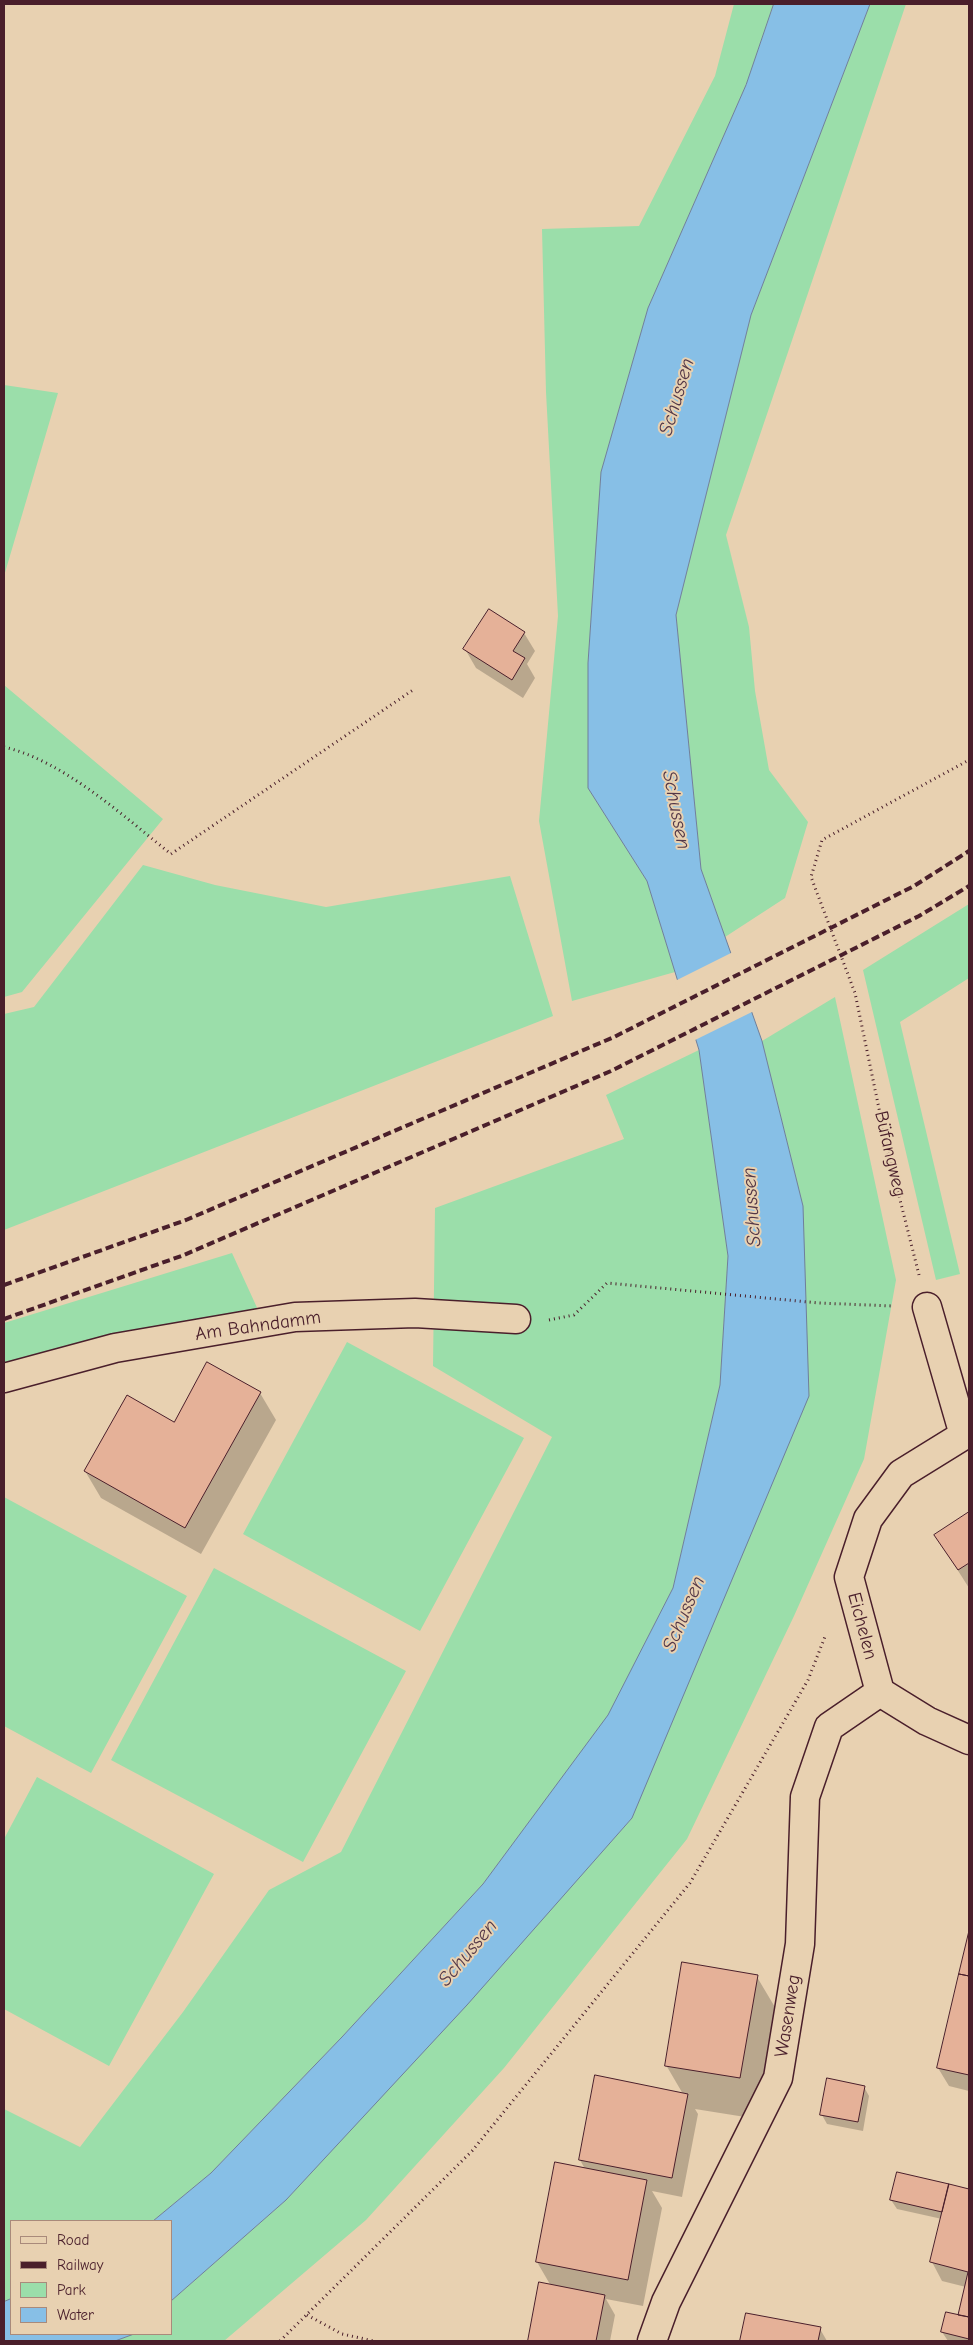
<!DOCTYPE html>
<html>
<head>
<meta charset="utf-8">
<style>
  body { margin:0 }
  #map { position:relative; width:973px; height:2345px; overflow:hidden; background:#e8d1b1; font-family:"Comic Neue",sans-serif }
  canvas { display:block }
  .frame { position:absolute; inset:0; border:5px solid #4a1f2b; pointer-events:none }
  .legend { position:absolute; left:10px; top:2220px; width:162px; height:115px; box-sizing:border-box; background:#e8d1b1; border:1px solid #a98a7b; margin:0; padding:6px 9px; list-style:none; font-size:15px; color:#4a1f2b }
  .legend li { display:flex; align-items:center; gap:10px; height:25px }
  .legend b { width:25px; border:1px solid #a98a7b }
</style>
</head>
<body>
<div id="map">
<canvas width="973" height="2345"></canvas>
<div class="frame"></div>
<ul class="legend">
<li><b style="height:6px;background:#e8d1b1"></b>Road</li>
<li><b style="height:6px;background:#4a1f2b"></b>Railway</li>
<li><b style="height:14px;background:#9bdeaa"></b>Park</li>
<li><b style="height:14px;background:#87bfe6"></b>Water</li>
</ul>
</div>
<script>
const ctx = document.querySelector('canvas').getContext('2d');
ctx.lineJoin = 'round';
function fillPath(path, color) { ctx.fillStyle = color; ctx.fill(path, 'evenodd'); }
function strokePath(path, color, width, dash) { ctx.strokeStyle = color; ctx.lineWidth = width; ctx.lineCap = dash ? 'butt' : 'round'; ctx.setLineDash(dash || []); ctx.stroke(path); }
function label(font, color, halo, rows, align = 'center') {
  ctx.font = font + ' "Comic Neue",sans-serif'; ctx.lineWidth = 4; ctx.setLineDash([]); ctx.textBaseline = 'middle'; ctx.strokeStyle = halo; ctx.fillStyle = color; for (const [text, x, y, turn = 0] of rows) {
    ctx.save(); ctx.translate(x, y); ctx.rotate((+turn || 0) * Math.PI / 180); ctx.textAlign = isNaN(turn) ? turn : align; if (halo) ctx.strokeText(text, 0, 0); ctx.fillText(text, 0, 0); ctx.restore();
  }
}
fillPath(new Path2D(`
  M734,4H774L746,85L648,308L601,472L588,663V788L647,881L675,972L572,1001L539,821L558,616L546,392L542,229L639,226L715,76Z
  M870,4H906L726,535L749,627L755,691L769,770L808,822L785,898L725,937L701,869L676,615L751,315Z
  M4,385L58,393L4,576Z
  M4,685L163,819L22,992L4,997Z
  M143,865L215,885L326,907L510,876L553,1016L4,1230V1014L34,1007Z
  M969,904V978L900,1022L960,1274L936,1280L863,970Z
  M835,997L896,1280L864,1459L794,1616L687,1839L504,2068L366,2220L224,2341H115L134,2334H171V2301L286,2200L632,1818L803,1206L762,1041Z
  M699,1050L728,1256L720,1385L673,1588L607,1718L483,1884L342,2037L211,2173L153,2221H11V2299L4,2302V2109L80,2147L183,2012L269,1890L341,1852L552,1437L433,1366L435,1208L624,1139L606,1095Z
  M232,1253L259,1312L4,1365V1323Z
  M347,1342L524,1438L420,1631L243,1534Z
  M4,1497L187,1596L91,1773L4,1726Z
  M214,1568L406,1671L303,1862L111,1760Z
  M37,1777L214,1874L109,2066L4,2009V1839Z`), '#9bdeaa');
const water = new Path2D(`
  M774,4H870L751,315L676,615L701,869L762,1041L803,1206L809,1396L632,1818L467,2005L286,2200L171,2301V2221H153L211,2173L342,2037L483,1884L608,1715L673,1588L720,1385L728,1256L699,1050L647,881L588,788V663L601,472L648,308L746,85Z
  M11,2299V2334H134L115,2341H4V2302Z`);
fillPath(water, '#87bfe6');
strokePath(water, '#6f7f9b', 1);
fillPath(new Path2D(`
  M733,952L754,1011L693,1041L675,981Z`), '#e8d1b1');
fillPath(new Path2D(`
  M524,633L535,651L527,664L535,678L523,698L476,668L465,649Z
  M260,1393L276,1420L201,1554L101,1498L85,1471L175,1424Z
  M969,1513V1588L936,1536Z
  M969,1936V2091L949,2086L938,2068Z
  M757,1977L782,2019L764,2120L695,2109L698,2114L682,2197L652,2191L662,2208L643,2306L606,2299L615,2315L610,2341H529L540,2284L551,2286L537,2262L585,2169L580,2160L683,2094L666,2065Z
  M864,2087L869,2096L863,2131L827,2124L822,2115Z
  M897,2173L969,2190V2341H948L942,2332L960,2316L966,2287L942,2281L932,2262L942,2219L897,2209L891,2200Z
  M747,2314L820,2329L827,2341H741Z`), '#0003');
const building = new Path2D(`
  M489,609L525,632L513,651L525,658L512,680L463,649Z
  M207,1362L261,1392L185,1528L84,1471L127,1395L174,1422Z
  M969,1512V1563L958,1570L934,1535Z
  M969,1931V1976L959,1974Z
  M682,1962L758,1975L740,2078L665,2066Z
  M959,1974L969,1976V2075L937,2068Z
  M595,2075L688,2094L672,2178L579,2160Z
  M827,2078L865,2086L858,2122L820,2115Z
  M555,2162L647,2180L628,2280L536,2262Z
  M897,2172L949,2184L942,2212L890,2200Z
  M949,2184L969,2189V2317L958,2315L968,2272L930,2262Z
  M539,2282L605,2295L596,2341H528Z
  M946,2312L969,2317V2339L941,2332Z
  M746,2313L821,2327L818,2341H740Z`);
fillPath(building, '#e5b198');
strokePath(building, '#4a1f2b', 1);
const minor = new Path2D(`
  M927,1307L964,1435
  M4,1378L115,1348L295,1317L415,1313L516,1319
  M880,1692L849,1577L868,1519L901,1474L969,1432
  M880,1692L927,1721L969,1740
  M652,2341L666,2302L778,2078L800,1944L805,1797L829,1727L880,1692`);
strokePath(minor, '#4a1f2b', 31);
strokePath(new Path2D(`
  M4,747C64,761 123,816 171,854L413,690
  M919,1275L888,1152L855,993L811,877L822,840L969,760
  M549,1320L574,1315L607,1283L819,1303L893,1306
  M307,2315L342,2334L374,2341
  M280,2341L472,2151L690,1883L808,1680L826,1634`), '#4a1f2b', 3, [1, 4]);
strokePath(minor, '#e8d1b1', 28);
strokePath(new Path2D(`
  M4,1285L186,1220L614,1037L914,886L969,851
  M4,1319L184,1255L611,1071L919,916L969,886`), '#4a1f2b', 4, [8, 4]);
label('19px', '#4a1f2b', '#e8d1b1', [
  ["Büfangweg",890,1154,77],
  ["Am Bahndamm",258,1326,-8],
  ["Eichelen",862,1626,75],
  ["Wasenweg",788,2016,-81]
]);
label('italic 20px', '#533747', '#e8d1b1', [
  ["Schussen",677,397,-73],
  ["Schussen",676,810,79],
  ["Schussen",752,1207,-94],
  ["Schussen",684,1614,-67],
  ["Schussen",468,1953,-50]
]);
</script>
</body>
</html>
